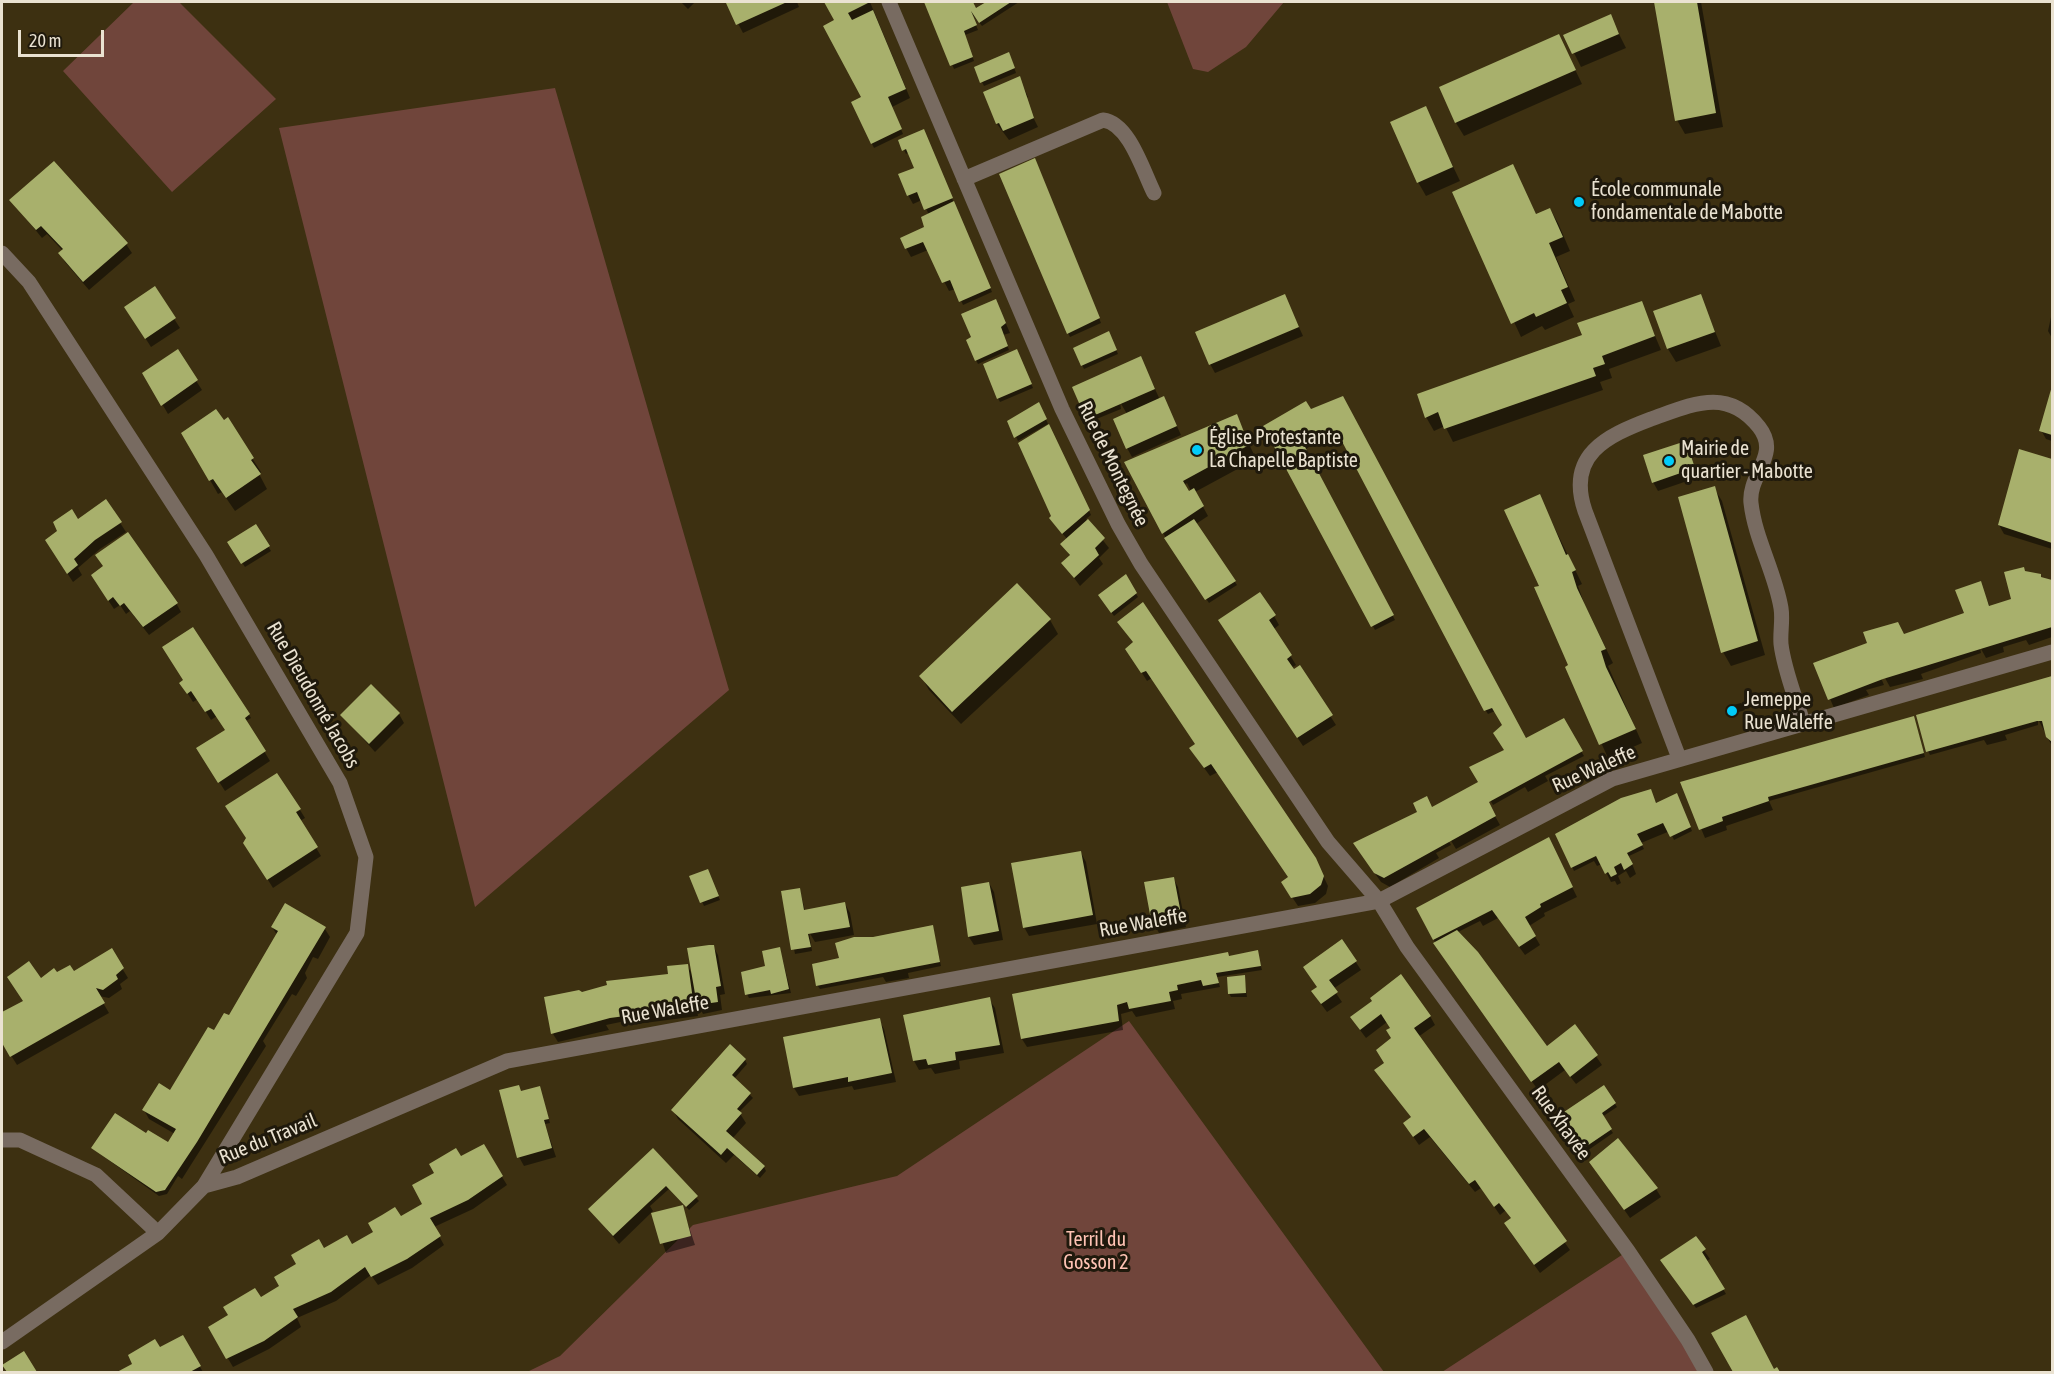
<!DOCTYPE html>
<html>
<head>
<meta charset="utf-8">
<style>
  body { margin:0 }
  #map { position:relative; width:2054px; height:1374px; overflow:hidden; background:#3d3011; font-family:"Asap Condensed",sans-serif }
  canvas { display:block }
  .frame { position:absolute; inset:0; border:3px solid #eae2d1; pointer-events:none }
  .scale { position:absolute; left:18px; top:30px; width:86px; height:27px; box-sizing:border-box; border:3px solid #eae2d1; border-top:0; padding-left:8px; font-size:18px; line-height:21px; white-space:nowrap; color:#eae2d1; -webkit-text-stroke:4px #1f190c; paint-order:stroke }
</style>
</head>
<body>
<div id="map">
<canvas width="2054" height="1374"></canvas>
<div class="frame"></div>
<div class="scale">20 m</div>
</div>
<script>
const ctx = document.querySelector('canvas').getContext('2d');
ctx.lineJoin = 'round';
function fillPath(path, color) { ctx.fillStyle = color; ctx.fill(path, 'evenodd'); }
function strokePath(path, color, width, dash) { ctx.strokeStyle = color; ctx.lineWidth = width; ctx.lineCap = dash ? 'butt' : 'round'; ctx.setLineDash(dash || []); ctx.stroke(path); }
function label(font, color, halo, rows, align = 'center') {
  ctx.font = font + ' "Asap Condensed",sans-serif'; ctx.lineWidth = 6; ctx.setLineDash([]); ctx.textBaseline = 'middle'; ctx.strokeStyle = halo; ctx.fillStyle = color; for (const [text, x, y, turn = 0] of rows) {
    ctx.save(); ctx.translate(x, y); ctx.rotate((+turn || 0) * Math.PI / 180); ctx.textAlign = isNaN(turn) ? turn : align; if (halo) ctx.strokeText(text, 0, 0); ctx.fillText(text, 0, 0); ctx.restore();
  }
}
fillPath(new Path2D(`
  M134,2H179L276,99L172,192L63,71Z
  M1167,2H1284L1246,47L1208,72L1193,69Z
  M555,88L729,690L475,907L279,128Z
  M1129,1021L1384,1372H527L560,1356L693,1225L897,1176Z
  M1628,1251L1705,1372H1442Z`), '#70453b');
fillPath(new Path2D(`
  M681,2H695L688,9Z
  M733,2H797L799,7L743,33L728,4Z
  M826,2H870L910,98L892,107L903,134L874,148L862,123L863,98L836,20Z
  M926,2H972L975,10L988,2H1019L982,26L971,13L978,30L965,35L974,61L954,69Z
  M1656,2H1701L1723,127L1685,134L1677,120Z
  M1610,16L1626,48L1581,67L1565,35Z
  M1559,36L1582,84L1464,136L1456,123Z
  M1011,58L1016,73L984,86L982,82Z
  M1021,82L1028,97L1024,99L1038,127L1009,140L997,124Z
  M1425,108L1460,181L1426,196L1418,182Z
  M900,141L948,189L992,292L963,305L956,289L949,291L928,250L911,257L906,248L926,228L929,215L922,200L913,204L908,195L916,168L909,152L906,154Z
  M1513,166L1537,216L1550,209L1558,223L1570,251L1556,257L1575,301L1568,304L1574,317L1545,330L1542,326L1521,337L1454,193Z
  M1039,169L1101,323L1070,337L1068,333Z
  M11,200L126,244L132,253L89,290L65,262L60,253L63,251L47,234L42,238Z
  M154,288L180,328L151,347L131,316Z
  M1700,295L1721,346L1676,362L1668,349Z
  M1641,303L1661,350L1609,369L1612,378L1600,382L1603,390L1453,442L1445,426L1434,431L1426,417L1584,336Z
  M1289,305L1303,336L1215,373L1210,364Z
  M1000,310L1010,333L1003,335L1009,350L978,364L976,360Z
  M2051,317H2052V338L2048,331Z
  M1111,337L1118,354L1084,369L1082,365Z
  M177,351L202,390L168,414L144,373Z
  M1018,355L1033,388L1000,402L998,398Z
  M1141,358L1160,400L1168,407L1181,435L1132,457L1127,448V414L1120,402L1121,409L1089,422L1087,418Z
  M2052,390V441L2046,439L2041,430Z
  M1342,398L1525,740L1563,720L1584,756L1545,776L1548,781L1528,792L1525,787L1493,805L1489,798L1486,800L1500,825L1456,849L1450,839L1448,840L1451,845L1436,853L1439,858L1390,887L1381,882L1360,852L1431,808L1480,783L1506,750L1503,725L1495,711L1488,714L1486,711L1341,435L1327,441L1324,435L1305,450L1395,620L1375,630L1265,426Z
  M1041,408L1048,424L1018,441L1009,422Z
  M1236,416L1256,459L1195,492L1208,516L1196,524L1237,585L1209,603L1168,542L1126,463ZM1187,483L1191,491L1188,493L1184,485Z
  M227,419L261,472L259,474L267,489L235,511L222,492L218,494L183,433Z
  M1051,430L1091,515L1086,519L1109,548L1099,558L1103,564L1080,586L1063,563L1070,556L1062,544L1067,539L1053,522Z
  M1685,442L1699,477L1658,491L1653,482Z
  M2020,451L2052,461V549L2004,534L1999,525Z
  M1714,488L1722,501L1765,655L1731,666L1723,652Z
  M1539,496L1582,584L1578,586L1584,603L1613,663L1608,666L1642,743L1608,758L1567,667L1570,665L1541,587Z
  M106,501L126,532L100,549L78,568L82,575L73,582L52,550L77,521Z
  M256,526L271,551L245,567L229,543Z
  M2025,572L2052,582V637L2029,645L2026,640L2003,647L2004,652L1986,658L1980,647L1981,653L1921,674L1923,679L1890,687L1885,678L1904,636L1964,615L1980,583L1990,607L2010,601Z
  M1125,576L1138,597L1114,616L1102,599Z
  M98,585L176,603L181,612L149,635L130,611L126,614L120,605L114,609Z
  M1274,616L1279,625L1274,629L1296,665L1291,668L1293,671L1299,667L1336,725L1303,746L1225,629Z
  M1050,620L1058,634L961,724L929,690L921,676Z
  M193,629L251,718L246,721L270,761L225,791L203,757L226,731L217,716L211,720L198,699L193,702L181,683L184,680Z
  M1127,649L1320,869L1328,886L1326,894L1315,903L1298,906L1288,891L1290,878L1218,772L1210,776L1196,757L1197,745L1152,678L1147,681Z
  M1869,649L1884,685L1866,690L1869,695L1834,708L1815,664Z
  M2052,678V746L2038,719V725L2005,735L2007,740L1987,745L1984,740L1930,755L1928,751L2027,685Z
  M1741,703L1745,710L1736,713L1733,705Z
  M399,714L404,723L375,752L342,715Z
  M1915,721L1925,757L1769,801L1773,810L1726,826L1727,830L1705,838L1682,783Z
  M1650,791L1657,804L1679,799L1692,831L1674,840L1670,831L1641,843L1644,849L1629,856L1636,874L1630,878L1626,871L1618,876L1621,883L1617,885L1615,881L1611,882L1602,864L1597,866L1594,861L1574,871L1557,834Z
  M300,810L305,818L300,821L321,856L273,888L245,843Z
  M1553,848L1577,897L1544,913L1545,916L1529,926L1540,945L1525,955L1498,918L1483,926L1480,921L1458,932L1546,1048L1575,1026L1602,1065L1576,1084L1565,1070L1538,1090L1440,952L1418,908Z
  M1081,853L1086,862L1097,924L1029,936L1024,927Z
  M709,874L720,900L704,906L691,877Z
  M1173,878L1178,887L1186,927L1159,933L1154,924Z
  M989,883L994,892L1003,940L974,945L969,937Z
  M800,890L805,911L845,904L850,913L854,935L815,942L809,932L812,951L795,954L783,893Z
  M272,927L325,929L330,937L318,959L313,957L305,973L307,978L296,996L292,994L263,1041L266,1046L182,1179L178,1176L167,1194L159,1196L93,1149L145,1134L168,1144L175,1134L149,1119L144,1110L171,1092L214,1032L233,1020L277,935Z
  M933,927L941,966L908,973L909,978L886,982L883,977L820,989L817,985L841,959L874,938Z
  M1342,941L1361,970L1333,989L1342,1002L1327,1012L1318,1000V988Z
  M713,946L718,955L725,994L720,995L722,1010L703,1014L696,1001L698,1016L637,1024L635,1019L606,1025L609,1030L558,1042L553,1034L587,1001L670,975L687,965L693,976Z
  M780,949L791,993L749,998L747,994Z
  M111,950L128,978L120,984L122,989L109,998L99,996L109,1013L17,1065L2,1041V1014L24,1002L40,980L57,974L74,973Z
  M1257,952L1262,970L1217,977L1220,987L1181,994L1182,999L1173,1001L1175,1009L1136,1017L1132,1011L1121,1014L1123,1030L1027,1047L1022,1039L1230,958Z
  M1244,977L1247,997H1231L1229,993Z
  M989,999L995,1008L1004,1053L959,1061L960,1069L935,1074L931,1068L919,1070L914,1061Z
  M1374,1002L1430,1016L1435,1025L1418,1037L1570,1250L1540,1273L1511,1233L1512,1219L1506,1210L1500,1215L1481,1188L1475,1192L1430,1137L1419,1145L1410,1132L1412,1118L1376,1070L1386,1064L1392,1039L1391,1029L1387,1022L1366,1038L1357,1026Z
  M879,1020L884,1029L896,1082L854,1090L852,1086L799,1096L794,1088Z
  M745,1060L747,1064L734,1079L753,1098L739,1112L746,1123L732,1139L764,1167L766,1171L760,1178L734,1155L726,1163L678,1119L673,1110Z
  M1604,1087L1617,1107L1602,1117L1613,1133L1584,1153L1560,1117Z
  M541,1092L550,1123L545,1124L556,1157L524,1166L519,1157L522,1093Z
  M483,1146L507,1185L473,1209L434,1227L444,1245L412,1268L378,1285L371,1275L336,1301L297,1318L301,1327L269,1349L233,1367L210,1328L281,1287L324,1250L352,1246L424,1204L461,1158Z
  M653,1150L699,1201L689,1210L669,1189L650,1206L653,1211L619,1244L590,1209Z
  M1608,1187L1656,1189L1661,1197L1630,1218Z
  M682,1206L695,1245L666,1253L653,1214Z
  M1695,1238L1710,1259L1707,1261L1726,1294L1696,1308L1662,1261Z
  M1713,1334L1774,1371L1777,1369L1779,1372H1735Z
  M182,1337L203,1372H120L160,1349Z`), '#0007');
fillPath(new Path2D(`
  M730,2H787L736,25L726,3Z
  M824,2H870L848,13L852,20L873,10L906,89L888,97L902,129L871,144L851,102L861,97L823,26L834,20Z
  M924,2H973L976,8L986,2H1011L979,23L971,11L977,25L964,31L973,57L950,66Z
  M1654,2H1697L1716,113L1675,121Z
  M1611,14L1619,34L1572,54L1563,35Z
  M1559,34L1576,70L1455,123L1439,87Z
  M1009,52L1015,68L980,83L974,67Z
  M1020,76L1034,118L1003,131L999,123L996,124L983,92Z
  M1426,106L1453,167L1417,183L1390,122Z
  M924,129L953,198L924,210L917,192L907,196L898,174L914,168L906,149L902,151L898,140Z
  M1035,158L1100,318L1067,334L999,174Z
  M54,161L128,243L83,282L58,253L63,249L41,226L36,230L9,200Z
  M1513,164L1536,214L1550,208L1563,237L1549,243L1568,287L1561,290L1567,303L1536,317L1534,313L1511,324L1452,192Z
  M954,201L991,288L959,302L950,280L942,283L923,242L905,249L900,238L924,227L921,217Z
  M155,286L176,318L145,339L124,307Z
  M1285,294L1299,327L1209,365L1195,332Z
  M1701,294L1715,332L1667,349L1653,311Z
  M996,299L1006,323L1001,327L1008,346L975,361L966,340L971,337L961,314Z
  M1642,301L1655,336L1602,356L1605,364L1593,368L1596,376L1444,429L1438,412L1425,418L1417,394L1582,335L1577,323Z
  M1109,331L1117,350L1081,366L1073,348Z
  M178,349L198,380L161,406L142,373Z
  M1017,349L1032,384L997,399L983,364Z
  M1141,356L1155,389L1086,419L1072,387Z
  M2052,386V435L2039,431Z
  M1164,396L1177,426L1126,449L1113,419Z
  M1343,396L1526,738L1564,718L1583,751L1489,802L1496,816L1384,878L1374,873L1353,843L1417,812L1413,803L1427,796L1432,807L1478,782L1469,767L1504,750L1493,733L1502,725L1492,708L1484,711L1337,432L1324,438L1321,433L1304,445L1394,615L1371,627L1263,426L1306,401L1311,409Z
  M1039,402L1047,419L1014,438L1007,421Z
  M216,409L224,420L228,417L254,458L251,460L261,474L226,498L213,479L209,481L181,433Z
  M1237,414L1249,445L1183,481L1189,491L1194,488L1204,506L1162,534L1124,462Z
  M1049,424L1090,510L1062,534L1049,518L1051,516L1018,443Z
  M1686,441L1695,468L1652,483L1643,455Z
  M2019,449L2052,459V543L1998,525Z
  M1715,486L1758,641L1721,653L1678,497Z
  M1540,494L1566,555L1568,554L1576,570L1572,572L1577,588L1606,649L1601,651L1606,667L1636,729L1599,745L1565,667L1568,665L1534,587L1539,586L1504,510Z
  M106,499L122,522L95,540L74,559L78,565L67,574L45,540L57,531L53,522L72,509L78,519Z
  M1088,519L1105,538L1095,548L1099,555L1074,578L1061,563L1070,555L1060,544Z
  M1194,519L1236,581L1205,600L1164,538Z
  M256,524L270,546L241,564L227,542Z
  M128,532L178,603L143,627L124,603L120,606L113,597L108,601L91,575L103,566L95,555Z
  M2024,567L2025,571L2041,574V577L2052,580V627L1883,679L1828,700L1813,663L1867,643L1863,632L1898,622L1904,634L1964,613L1955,590L1981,581L1989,606L2011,599L2004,572Z
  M1126,574L1137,593L1111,613L1098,595Z
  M1017,583L1051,619L952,712L919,676Z
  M1260,592L1276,615L1269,620L1292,655L1287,659L1294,669L1300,665L1333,715L1297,738L1218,620Z
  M1143,602L1316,858L1324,876L1321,885L1310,894L1291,898L1281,882L1288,877L1211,764L1204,768L1189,748L1195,744L1146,671L1141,673L1125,649L1133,642L1117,622Z
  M193,627L250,714L245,718L266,751L218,783L196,748L225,730L211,709L205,712L191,691L187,694L179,683L183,680L162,647Z
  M2052,676V742L2046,737L2042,721H2037L1926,752L1916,715Z
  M371,684L400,713L369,744L340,715Z
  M1914,716L1924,753L1768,797L1769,801L1722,817L1723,821L1699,830L1680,782Z
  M277,773L301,809L296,812L318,847L267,880L243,843L246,838L225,806Z
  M1651,789L1656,803L1677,793L1691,827L1670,837L1663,823L1637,834L1643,845L1627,853L1633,864L1624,870L1621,863L1614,867L1617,874L1611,877L1608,872L1605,874L1596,856L1571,868L1555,834L1621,798Z
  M1549,837L1573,887L1540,904L1541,907L1525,917L1536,936L1519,947L1492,910L1433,940L1416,908Z
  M1081,851L1093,915L1023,928L1011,863Z
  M708,869L719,896L700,903L689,876Z
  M1174,877L1182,919L1152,925L1144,882Z
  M989,882L999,931L968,937L961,887Z
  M800,888L804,910L845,902L850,927L808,934L811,947L791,950L781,891Z
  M285,903L326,927L197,1142L165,1190L156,1192L91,1148L115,1113L146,1133L148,1130L168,1142L176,1129L142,1110L159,1083L170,1090L208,1027L214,1030L224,1013L229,1015L278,931L271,927Z
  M933,925L940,962L816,986L812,964L839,958L835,943L854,937H873Z
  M1457,930L1478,952L1547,1046L1575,1024L1598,1055L1570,1077L1559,1062L1531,1082L1433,943Z
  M1342,939L1357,961L1329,980L1338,992L1321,1004L1311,991L1317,987L1303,967Z
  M709,945H714L721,986L716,987L718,1002L697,1005L687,948Z
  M780,947L789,989L771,994L770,990L745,995L741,972L765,966L762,951Z
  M112,948L124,968L116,975L118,979L103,990L96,988L105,1003L10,1057L2,1043V1012L23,1001L7,977L29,961L41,978L54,968L57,972L70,965L74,971Z
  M1258,950L1261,966L1216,973L1219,983L1203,986L1201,980L1177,985L1178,990L1169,992L1171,1001L1129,1009L1127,1002L1117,1005L1119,1021L1021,1039L1012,994L1228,952L1229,956Z
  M688,964L694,1007L610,1018L551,1034L544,997L579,990L582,992L607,985L606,981L668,974L667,966Z
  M1401,974L1431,1016L1414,1028L1567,1241L1534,1265L1504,1223L1511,1218L1499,1203L1494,1207L1475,1180L1469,1184L1424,1129L1413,1137L1403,1123L1411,1117L1374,1070L1384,1063L1376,1050L1391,1038L1386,1030L1390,1028L1381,1014L1360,1030L1350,1017L1372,1001L1370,998Z
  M1245,975L1246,993L1228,994L1227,977Z
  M990,997L1000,1045L955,1052L956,1060L928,1065L926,1059L913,1061L903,1015Z
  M880,1018L892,1073L848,1082V1077L793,1088L783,1037Z
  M730,1044L746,1059L732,1075L751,1093L737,1109L742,1113L726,1131L765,1166L757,1175L727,1148L721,1155L671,1110Z
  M519,1085L521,1091L540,1086L549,1119L544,1120L552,1148L517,1158L499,1090Z
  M1604,1085L1616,1103L1602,1113L1612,1129L1581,1150L1558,1116Z
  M1618,1138L1658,1188L1624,1210L1589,1162Z
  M484,1144L503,1176L468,1200L430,1218L441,1236L407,1259L371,1277L365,1267L331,1292L293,1309L298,1317L264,1341L226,1359L208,1327L228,1315L223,1307L255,1288L261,1297L279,1286L274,1277L296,1264L291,1255L319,1239L324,1248L347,1235L352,1244L373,1232L368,1223L382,1215L395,1207L401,1216L422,1204L412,1185L434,1173L429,1164L456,1148L461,1156Z
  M653,1148L698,1196L686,1207L666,1186L613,1236L588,1209Z
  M683,1205L691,1236L660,1244L651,1213Z
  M1696,1236L1706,1249L1702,1252L1725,1289L1693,1305L1660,1260Z
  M1746,1315L1774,1369L1777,1367L1780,1372H1733L1711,1333Z
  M183,1335L201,1366L190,1372H117L132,1364L128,1355L155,1339L160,1347Z
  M24,1351L37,1372H7L2,1365Z`), '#a8b06c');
strokePath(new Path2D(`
  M889,2L1062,409L1118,524L1141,564L1328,842L1379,901L1407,947L1628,1251L1688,1340L1706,1372
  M964,179L1103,120C1129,123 1143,171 1154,193
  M2,253L29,282L206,555L340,783L366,857L357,933L204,1186
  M1679,758L1585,511C1566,455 1606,436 1651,419C1691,405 1727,386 1759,427C1781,455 1748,474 1751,503C1755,539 1775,572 1781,608C1783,620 1780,632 1781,644C1784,670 1796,698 1803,723
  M2,1140H20L96,1175L158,1233
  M2,1342L158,1233L204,1186L237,1177L507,1061L1379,901L1612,779L2052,652`), '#786b61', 15);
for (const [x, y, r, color] of [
  [1579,202,6,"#01cbf9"],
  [1197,450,6,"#01cbf9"],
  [1669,461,6,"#01cbf9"],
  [1732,711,6,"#01cbf9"]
]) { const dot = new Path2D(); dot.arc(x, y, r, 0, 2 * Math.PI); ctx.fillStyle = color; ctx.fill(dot); strokePath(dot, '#1f190c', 2); }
label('20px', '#eae2d1', '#1f190c', [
  ["École communale",1591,190],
  ["fondamentale de Mabotte",1591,213],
  ["Église Protestante",1209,438],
  ["La Chapelle Baptiste",1209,461],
  ["Mairie de",1681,449],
  ["quartier - Mabotte",1681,472],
  ["Jemeppe",1744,700],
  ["Rue Waleffe",1744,723]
], 'left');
label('20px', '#eae2d1', '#1f190c', [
  ["Rue de Montegnée",1113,464,64],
  ["Rue Dieudonné Jacobs",313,695,60],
  ["Rue Waleffe",1594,769,-24],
  ["Rue Waleffe",1143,923,-10],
  ["Rue Waleffe",665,1010,-10],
  ["Rue Xhavée",1561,1123,54],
  ["Rue du Travail",268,1139,-22]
]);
label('20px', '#ffc3b4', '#1f190c', [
  ["Terril du",1096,1240],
  ["Gosson 2",1096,1263]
]);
</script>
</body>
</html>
